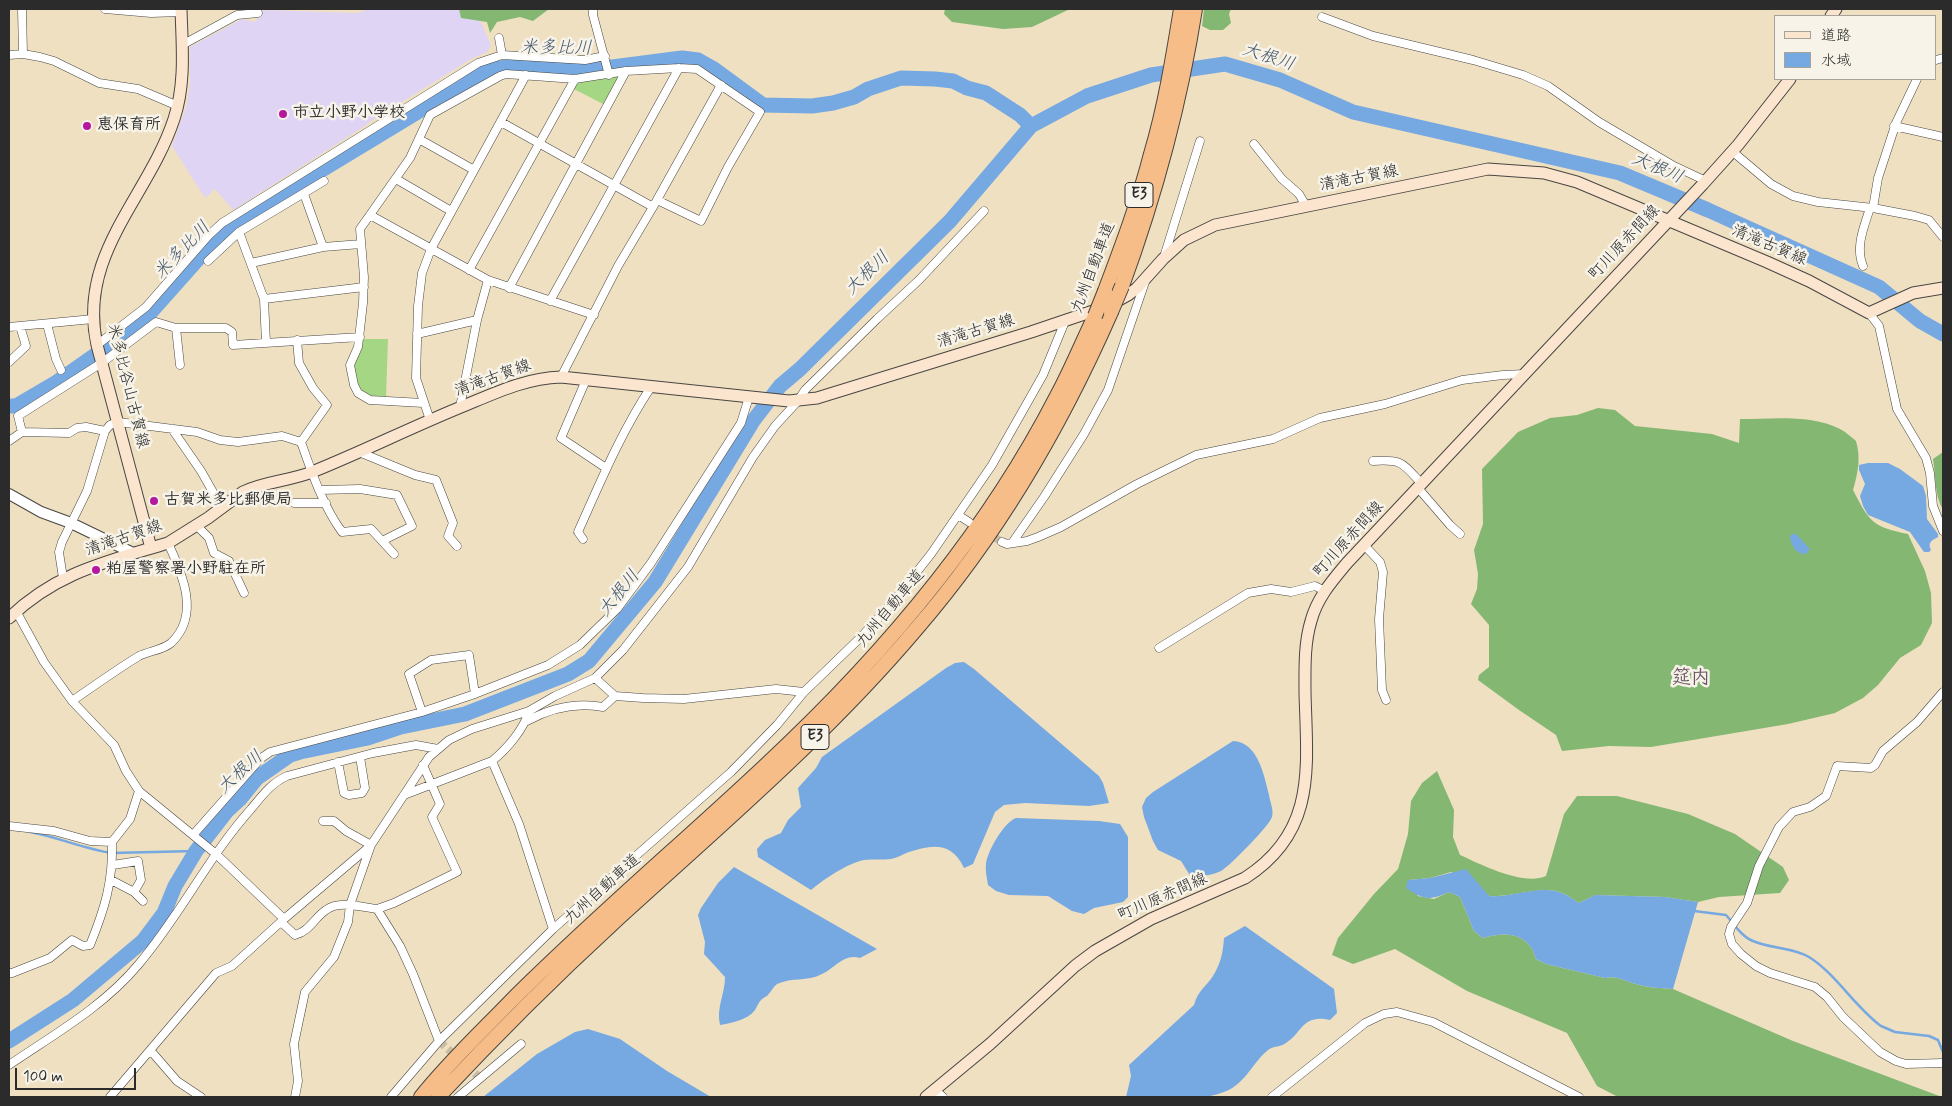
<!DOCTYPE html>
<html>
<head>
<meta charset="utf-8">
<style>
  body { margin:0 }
  #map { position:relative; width:1952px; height:1106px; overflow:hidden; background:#efe0c1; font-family:Mynerve,"Klee One",sans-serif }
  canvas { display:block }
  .frame { position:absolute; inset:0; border:10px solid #2b2b2b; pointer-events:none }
  .legend { position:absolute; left:1774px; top:15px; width:162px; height:65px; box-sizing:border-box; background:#f7f3e8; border:1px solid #a5a39c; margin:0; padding:6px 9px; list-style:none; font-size:15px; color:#2b2b2b }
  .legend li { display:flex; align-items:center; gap:10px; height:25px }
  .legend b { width:25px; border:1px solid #a5a39c }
  .scale { position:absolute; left:15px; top:1068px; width:121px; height:22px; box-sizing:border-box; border:2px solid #2b2b2b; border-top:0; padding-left:6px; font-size:15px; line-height:18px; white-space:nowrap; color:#2b2b2b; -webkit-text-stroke:4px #f7f3e8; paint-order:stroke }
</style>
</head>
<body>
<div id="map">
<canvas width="1952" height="1106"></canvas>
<div class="frame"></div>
<ul class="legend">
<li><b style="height:6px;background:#fce5cf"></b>道路</li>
<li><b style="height:14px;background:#76a8e1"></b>水域</li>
</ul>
<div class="scale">100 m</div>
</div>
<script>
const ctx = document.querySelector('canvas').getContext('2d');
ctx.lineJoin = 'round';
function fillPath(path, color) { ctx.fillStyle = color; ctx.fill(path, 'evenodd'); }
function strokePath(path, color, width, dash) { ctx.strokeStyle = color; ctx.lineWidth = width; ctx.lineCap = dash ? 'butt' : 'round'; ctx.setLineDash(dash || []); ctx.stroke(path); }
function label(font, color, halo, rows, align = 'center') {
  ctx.font = font + ' Mynerve,"Klee One",sans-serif'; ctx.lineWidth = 5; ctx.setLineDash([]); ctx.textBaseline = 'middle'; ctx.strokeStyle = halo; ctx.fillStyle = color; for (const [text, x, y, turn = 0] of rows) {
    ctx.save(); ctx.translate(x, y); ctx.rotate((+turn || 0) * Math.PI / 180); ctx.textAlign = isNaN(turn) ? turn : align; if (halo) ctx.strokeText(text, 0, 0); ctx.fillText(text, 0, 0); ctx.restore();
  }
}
fillPath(new Path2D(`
  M369,9H475L491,45L487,52L473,58L368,123L365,126L233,210L215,189L205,198L172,146L187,104L190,83V47L242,19L255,22L264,10L358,13Z`), '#e0d4f4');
fillPath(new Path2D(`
  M620,75L605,105L572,88L576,82Z
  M363,339H388L386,397L368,396L360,390L354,375L353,364Z`), '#a5d684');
fillPath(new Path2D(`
  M459,9H549L533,21L520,17L497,22L490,33L487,22L461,18Z
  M945,9H1070L1032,27L1003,29L952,22L944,14Z
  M1204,9H1231L1229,14L1231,23L1223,30H1210L1202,26Z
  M1598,408L1615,410L1635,426L1712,434L1739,443L1740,419C1772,419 1811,414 1840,429C1846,432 1851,437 1856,441C1861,458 1858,473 1853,490C1869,521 1872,527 1908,534L1925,571L1931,593L1932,623L1921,645L1900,658L1878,685L1863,698L1835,713L1788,724L1651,747L1609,746L1562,751L1556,735L1519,710L1478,680L1479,675L1489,667V625L1471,604L1477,589L1478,574L1474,550L1483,524L1482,469L1518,432L1550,418L1577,415Z
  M1943,452V510C1934,494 1936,477 1933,459Z
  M1437,771L1454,810L1453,837L1460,855C1482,865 1523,886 1546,876L1564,814L1577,796H1617L1688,814L1735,834L1783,867L1789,880L1780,893L1719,897L1698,902L1665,897L1595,895L1579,903C1574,900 1568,895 1562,893C1541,885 1512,898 1489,896L1473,880L1451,872L1430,878L1409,880L1418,896L1434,899L1449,892L1460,897L1474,931L1483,938C1506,931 1529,933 1536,959L1546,964L1605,978C1617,975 1624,981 1636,984C1648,988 1661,988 1673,989L1793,1041L1942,1097H1618L1597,1086L1567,1033L1467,991L1395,949L1353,964L1332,955L1338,938L1374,894L1398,869L1408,834L1411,801L1422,783Z`), '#84b772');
fillPath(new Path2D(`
  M1868,463H1888L1900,469L1923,486L1926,496L1927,519L1938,534V537C1932,540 1927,543 1931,550L1929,552H1924L1910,532L1868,515L1863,506L1860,496L1865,484L1859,470V465Z
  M1795,533L1810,549L1806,554C1796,554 1791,546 1790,536Z
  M964,662L974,669L1099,776L1103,783L1109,803L1089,806L1025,803L1004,805L995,812L973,864L964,868C952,842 933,844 909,852C903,854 897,858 891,859C882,860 873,859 864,860C848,863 824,879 811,890L758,857L757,849L765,840L781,833L788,820L801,807L798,788L816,768L822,757L946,668L955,663Z
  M1233,741C1258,742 1264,775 1269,795C1270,802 1274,810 1272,817C1269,826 1230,866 1221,871C1214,875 1200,876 1191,877L1181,861L1158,850L1153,841L1144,817L1142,807L1146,798L1153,792Z
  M1016,818L1099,821L1120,824L1128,837V897L1123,902L1094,908L1084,914L1072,911L1048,896L1009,895L996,891L988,885C987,878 985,871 986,864C987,852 1004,822 1016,818Z
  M734,867L877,949L860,958C844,953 834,969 822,974C807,982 792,977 777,984C773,987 771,992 767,996C765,997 763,998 761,1000C758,1003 757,1007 755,1010C748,1020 731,1023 720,1025C716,1008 725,994 725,977L704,954L705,942L698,915L701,908L718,883Z
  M1466,869L1489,896C1512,898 1541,884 1562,893C1568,895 1574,900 1579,903L1595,895L1665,897L1698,902L1673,989C1661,988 1648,988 1636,984C1624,981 1617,975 1605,978L1546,964L1536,959C1529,933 1506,931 1483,938L1474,931L1460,897L1449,892C1429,901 1424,900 1406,888L1408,880L1430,878Z
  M1245,926L1334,989L1337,1013L1330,1020C1302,1014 1303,1032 1286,1043C1281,1047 1273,1046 1268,1050C1251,1064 1245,1086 1221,1093C1196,1102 1154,1097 1126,1097L1131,1076L1129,1065L1194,1005C1198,990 1206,987 1213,976C1221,963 1223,952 1224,938Z
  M588,1029L620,1039L667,1071L711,1097H483L537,1054L575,1032Z`), '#76a8e1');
strokePath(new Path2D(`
  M30,832C58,837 84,849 112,853L196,851
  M1694,911L1726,915C1734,924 1742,937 1753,941C1771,949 1792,947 1809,957C1836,974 1855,1007 1881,1026L1895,1032L1929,1036L1938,1040L1943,1052`), '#76a8e1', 2.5);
strokePath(new Path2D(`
  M9,406H16L57,382L111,344L150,313L206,250L222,234L244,217L429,105L456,91L482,73L500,68L522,65L545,69L589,70L682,58L698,60L714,69L763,105L812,106L833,103L854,97L868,89L901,78L935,79L953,81L967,88L986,93L1020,115L1031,126
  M9,1041L73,1000L143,941L164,913L175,886L196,851L227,811L240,799L257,778L290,755L300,752L368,738L401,727L465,714L568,674L589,661L655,582L753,421L780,386L800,369L950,221L1031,126L1087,96L1151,75L1225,64L1280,80L1353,112L1620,173L1708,210L1879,287L1920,321L1943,334`), '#76a8e1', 15);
strokePath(new Path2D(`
  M974,525L1002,542
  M439,1041L480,1078`), '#c8bca3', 8, [8, 4]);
const minor = new Path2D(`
  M22,9L23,54
  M105,9L151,13L181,12
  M593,9V15L609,75
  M1322,17L1373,36L1473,60L1523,75L1548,86L1599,122L1672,165L1706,181
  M499,38L502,55
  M182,45L237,15L258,13
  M9,55L23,54L40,57L54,61L99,83L138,89L178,106
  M1936,60L1943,58
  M501,122L653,207
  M1894,126L1943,137
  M419,139L474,170
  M1254,144L1282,179L1299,194L1306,206
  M1733,152L1771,184L1793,196L1818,202L1873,208L1915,216L1929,220L1943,237
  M396,179L451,211
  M304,194L323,247
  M1873,208L1878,178L1896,123L1917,79
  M370,215L488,280L594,315
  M239,232L264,299L266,343
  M1164,257L1200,141
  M208,261L239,232L324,181
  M251,263L323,247L361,244
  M1863,266C1855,247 1864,227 1870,208
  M469,270L575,79
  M509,288L626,71
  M264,299L364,287
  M550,301L679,68
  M1869,313L1879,326L1897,409L1926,458L1930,473L1933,506L1943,531
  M47,324L56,359L61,370
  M9,327L93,319
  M176,328L180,365
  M417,334L477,320
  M297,340L299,363L313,388L327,405L301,442
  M97,345L146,307L208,236L222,223L478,63L502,55L585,60L605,56
  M9,362L26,346L20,326
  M561,377L618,266L653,207L721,85
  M586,380L561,438L606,468
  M423,403L370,400L358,393L354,385L350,365L358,347L363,303L364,277L360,229L410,158L430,115L500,76L506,74L575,79L626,71L679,68L697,69L760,112L728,167L701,221L657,200
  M460,407L477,320L488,280
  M430,420L416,378L418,306L422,273L431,249L526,75
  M172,429L201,471L222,508
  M22,432L69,433L77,428L86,427L105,431
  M9,441L22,432L18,416L103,362L156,322L176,328H226L232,332L233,345L360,337
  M359,452L415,475L436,480L453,523L448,536L457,546
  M1373,461C1403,459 1402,463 1422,484
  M1418,488L1450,525L1460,534
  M320,490L360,489L397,495L412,526L382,541
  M294,503H326
  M958,515L969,522
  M197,526L209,538L214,553L229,561L244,593
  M583,539L578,532C600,483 621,432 651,387
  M1002,542L1007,544L1027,541L1038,537L1061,527L1137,484L1196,455L1273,439L1320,418L1385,404L1462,380L1503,375L1525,374
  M1012,543L1044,497L1084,434L1108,390L1145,282
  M1364,545L1380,562L1383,572L1379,619L1382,690L1386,700
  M63,578L59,552L62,542L87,491L105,431L110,425L118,422L197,432L220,440L238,442L282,436L301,442C312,473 323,506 342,532L371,529L394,554
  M16,611L44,662L72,701L114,745L126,771L139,791L216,854L284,919
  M1159,648L1248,593L1271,589L1291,592L1315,586L1325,591
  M595,678L615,696L643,698L684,699L776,689L804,692
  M1943,692L1917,722L1883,751L1875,765L1871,768L1837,766L1826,796L1810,807L1793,812L1779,827L1759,866L1747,903L1731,927L1729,934L1732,944L1741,954L1756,966L1770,973L1815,987L1827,997L1843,1017L1880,1052L1896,1061L1906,1064L1943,1063
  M72,701C94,686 116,670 139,656C149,651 163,650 171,643C201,615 182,573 168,543
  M422,712L409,674L431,660L469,655L475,694
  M527,721C551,708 576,702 603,707L615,696
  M492,761L519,824L553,929
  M338,762L344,793L349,795L362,793L365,788L360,757
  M404,795L492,761C507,749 524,729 529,711
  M323,821H334L346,831L371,845
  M9,826L54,831L90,841L112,842
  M193,835L260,759L270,752L422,712L472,695L548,665L580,645L617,609L651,563L741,423L749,397
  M113,865L138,861L141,880L134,892
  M111,880L134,892L143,901
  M377,909L394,903L457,872L432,817L440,804L423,765
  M281,922L295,935C310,931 314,918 326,910C339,900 361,907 377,909L400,946L413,974L439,1041
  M9,973H12L50,958L72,940L83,946L90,945C105,908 113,882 112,842L130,819L139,791
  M151,1051L177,1081L201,1097
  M9,1065C53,1035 103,1007 138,965C180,916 208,857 251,809C262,796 271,783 287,776L373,753L416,745L438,749
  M935,1090L943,1097
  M110,1097L216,973L232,966L284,919L369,847
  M295,1097L298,1081L294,1044L305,992L334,957L348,922L350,905L371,845L429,757L449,740L472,729L529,711L555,696L595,678L623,650L688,567L753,457L775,426L798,401L805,390L877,319L919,280L984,211
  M391,1097L439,1041L553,929L731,772L777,725L804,692L862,636L893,602L931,554L992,465L1043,375L1066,319
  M458,1097L521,1044
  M1272,1097L1365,1023L1384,1014L1397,1012L1433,1022L1579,1097`);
const tertiary = new Path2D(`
  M9,494L41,512L71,523L133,553`);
const secondary = new Path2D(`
  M1831,16L1836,9
  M151,548L97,345C77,254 148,198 174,119C186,83 182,45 181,9
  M9,618C57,572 106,562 168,543L208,518L243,492C265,481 290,481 312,472C364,451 414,426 466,405C497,392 527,378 561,377L789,401L817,398L1031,332L1108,306L1128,295L1137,288L1163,259L1184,240L1215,225L1488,169L1544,173L1577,182L1767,262L1809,281L1869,313L1913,293L1943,288
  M926,1097L990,1044L1075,966L1095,951L1151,919L1245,878C1317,832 1307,768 1305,693C1305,669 1304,644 1311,621C1317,598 1332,581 1347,563L1703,184L1738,145L1790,79`);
const motorway = new Path2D(`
  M1122,286C1155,196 1180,104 1195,9
  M1105,291C1122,246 1139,201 1151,154C1165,107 1173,58 1181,9
  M421,1097C448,1063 480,1033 510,1002C593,919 682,844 767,764C882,657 985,536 1057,396C1071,370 1082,343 1095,316
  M438,1097C494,1037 552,979 613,923C717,828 826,736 917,628C999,533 1061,426 1111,312`);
strokePath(minor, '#484642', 9);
strokePath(tertiary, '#484642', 12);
strokePath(secondary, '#484642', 13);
strokePath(motorway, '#484642', 16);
strokePath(minor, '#fff', 8);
strokePath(tertiary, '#fff', 10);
strokePath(secondary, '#fce5cf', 11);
strokePath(motorway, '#f7bd88', 14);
const motorwayBridge = new Path2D(`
  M1111,312L1122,286
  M1095,316L1105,291`);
strokePath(motorwayBridge, '#484642', 16, []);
strokePath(motorwayBridge, '#f7bd88', 14);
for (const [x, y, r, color] of [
  [283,114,5,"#b5179e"],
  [87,126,5,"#b5179e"],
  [154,501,5,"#b5179e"],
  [96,570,5,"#b5179e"]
]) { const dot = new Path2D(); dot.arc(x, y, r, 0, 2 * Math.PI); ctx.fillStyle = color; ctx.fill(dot); strokePath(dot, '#f7f3e8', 2); }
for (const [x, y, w] of [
  [1139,195,28],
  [815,737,28]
]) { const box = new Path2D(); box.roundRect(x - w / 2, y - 12.5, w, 25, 4); ctx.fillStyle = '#f7f3e8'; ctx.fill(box); strokePath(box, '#2b2b2b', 1); }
label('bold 15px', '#2b2b2b', null, [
  ["E3",1139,195],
  ["E3",815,737]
]);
label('bold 16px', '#2b2b2b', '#f7f3e8', [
  ["市立小野小学校",293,114],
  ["恵保育所",97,126],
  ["古賀米多比郵便局",164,501],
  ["粕屋警察署小野駐在所",106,570]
], 'left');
label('16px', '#2b2b2b', '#f7f3e8', [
  ["清滝古賀線",1359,179,-11],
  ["町川原赤間線",1625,243,-47],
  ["清滝古賀線",1769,246,23],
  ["九州自動車道",1094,268,-69],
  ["清滝古賀線",976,332,-17],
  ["清滝古賀線",493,379,-20],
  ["米多比谷山古賀線",127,386,76],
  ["清滝古賀線",124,539,-19],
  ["町川原赤間線",1349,540,-48],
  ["九州自動車道",891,609,-50],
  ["九州自動車道",603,890,-42],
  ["町川原赤間線",1163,898,-24]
]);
label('italic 18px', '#45576b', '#f7f3e8', [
  ["米多比川",556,49,1],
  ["大根川",1268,58,18],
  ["大根川",1657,169,23],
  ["米多比川",183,251,-46],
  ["大根川",868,274,-44],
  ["大根川",620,594,-51],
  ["大根川",241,773,-42]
]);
label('bold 19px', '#6a5766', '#f7f3e8', [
  ["筵内",1691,679]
]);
</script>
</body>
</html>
